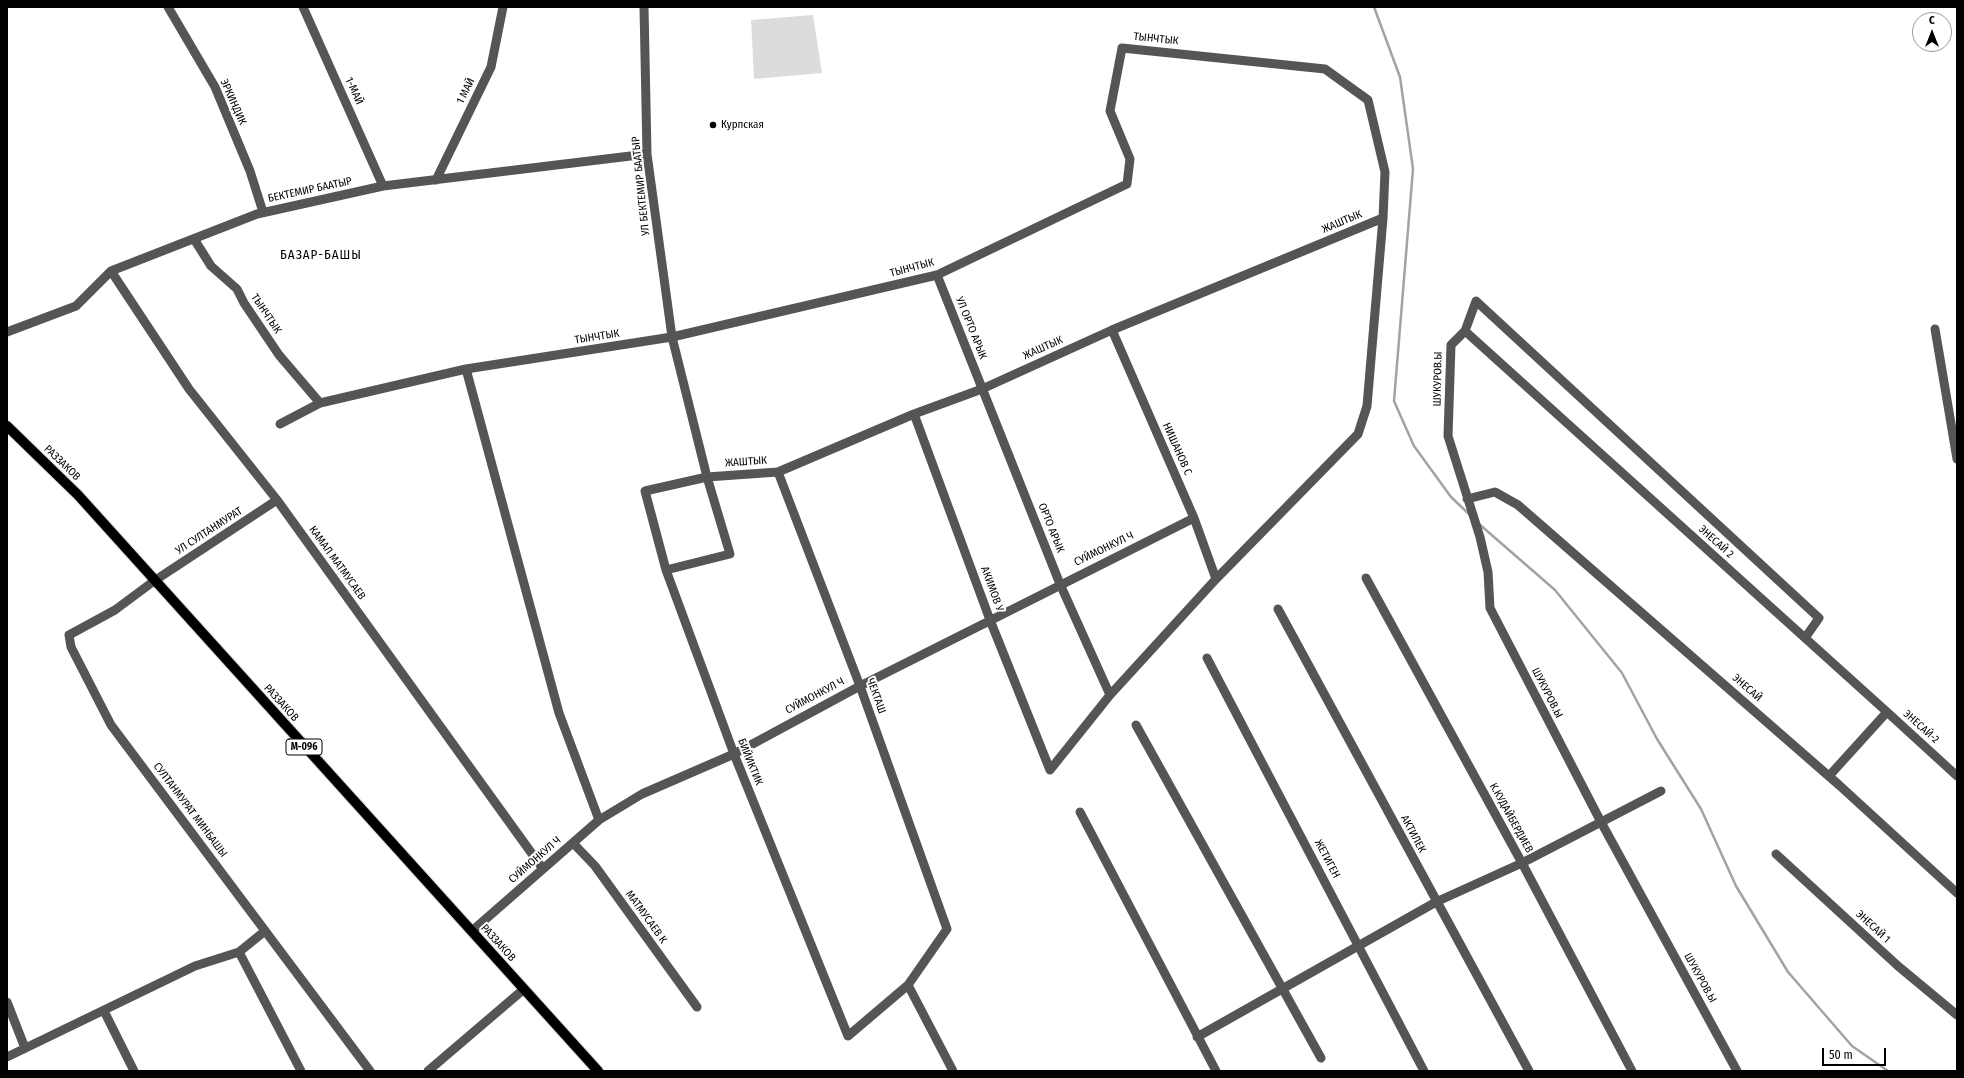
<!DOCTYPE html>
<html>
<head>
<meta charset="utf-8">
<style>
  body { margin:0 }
  #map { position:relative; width:1964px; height:1078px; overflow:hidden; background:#fff; font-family:"Fira Sans Condensed",sans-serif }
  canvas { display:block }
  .frame { position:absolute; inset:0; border:8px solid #000; pointer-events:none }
  .north { position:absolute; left:1912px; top:12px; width:40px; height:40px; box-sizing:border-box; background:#fff; border:1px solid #999; border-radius:50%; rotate:0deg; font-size:11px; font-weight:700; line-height:16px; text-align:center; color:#000 }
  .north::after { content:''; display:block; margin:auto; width:14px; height:18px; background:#000; clip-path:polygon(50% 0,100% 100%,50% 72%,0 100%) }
  .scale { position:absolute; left:1822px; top:1048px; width:64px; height:18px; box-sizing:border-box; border:2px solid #000; border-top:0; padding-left:5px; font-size:12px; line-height:14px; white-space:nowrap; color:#000; -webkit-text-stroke:3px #fff; paint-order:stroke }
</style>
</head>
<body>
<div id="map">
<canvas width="1964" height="1078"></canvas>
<div class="frame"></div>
<div class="north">С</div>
<div class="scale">50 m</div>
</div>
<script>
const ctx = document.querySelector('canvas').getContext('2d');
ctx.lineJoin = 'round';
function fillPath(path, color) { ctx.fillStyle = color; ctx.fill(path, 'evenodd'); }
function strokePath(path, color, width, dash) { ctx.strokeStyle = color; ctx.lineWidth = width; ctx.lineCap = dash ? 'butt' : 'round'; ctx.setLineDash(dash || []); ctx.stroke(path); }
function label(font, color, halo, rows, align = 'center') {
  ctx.font = font + ' "Fira Sans Condensed",sans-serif'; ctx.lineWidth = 4; ctx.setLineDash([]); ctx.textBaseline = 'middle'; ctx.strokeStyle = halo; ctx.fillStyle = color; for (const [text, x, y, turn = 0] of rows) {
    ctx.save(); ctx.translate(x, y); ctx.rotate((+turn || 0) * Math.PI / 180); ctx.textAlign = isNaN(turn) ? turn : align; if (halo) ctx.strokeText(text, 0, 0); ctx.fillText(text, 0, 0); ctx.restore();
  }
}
fillPath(new Path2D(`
  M813,15L822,73L754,79L751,20Z`), '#dcdcdc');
strokePath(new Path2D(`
  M1374,7L1400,77L1413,169L1394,401L1414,446L1451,497L1470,515
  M1479,524L1555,590L1622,673L1657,739L1701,809L1736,886L1788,972L1852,1046L1888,1071`), '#a3a3a3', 2.5);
const major = new Path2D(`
  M7,426L78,495L598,1071`);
strokePath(major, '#dbdbdb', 12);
strokePath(new Path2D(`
  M168,7L215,87L250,171L263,212
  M303,7L383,186
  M644,7L647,154L672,337L707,477L730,554L666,570
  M436,180L491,67L503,7
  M194,239L211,266L237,289L244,303L279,355L320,403
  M111,271L189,389L277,500L543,869
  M937,275L1060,584L1110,695
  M1935,329L1957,459
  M1112,330L1194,518L1216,579
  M1465,331L1887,712L1829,776
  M7,332L76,306L111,271L257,214L383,186L647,154
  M466,369L559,713L599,820
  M280,424L320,403L466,369L672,337L937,275L1127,184L1130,159L1110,111L1122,48L1325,69L1368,100L1385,172L1383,218L1367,406L1358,434L1216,579L1110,695L1050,770L990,620L914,414
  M778,472L860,686L947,929L908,985L848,1036L734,754L666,570L645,491L707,477L778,472L914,414L982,389L1112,330L1383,218
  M1467,499L1495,492L1518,505L1839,785L1957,893
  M277,500L154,581L115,610L69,635L71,647L111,725L370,1071
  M1366,578L1522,863L1632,1071
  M1278,609L1529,1071
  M1207,658L1424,1071
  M1887,712L1957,776
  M1136,725L1321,1058
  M1080,812L1216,1071
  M573,843L595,866L697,1007
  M1776,854L1898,966L1957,1015
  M472,931L599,820L642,794L734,754L860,686L1194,518
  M239,952L301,1071
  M908,985L953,1071
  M7,1002L25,1048
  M104,1011L134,1071
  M1197,1037L1436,902L1522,863L1661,791
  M7,1057L195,966L239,952L265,931
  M428,1071L524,989
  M1737,1071L1601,822L1490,608L1488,572L1480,537L1448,436L1451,345L1465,331L1476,301L1819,618L1805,638`), '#555', 9);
strokePath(major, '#000', 10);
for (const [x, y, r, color] of [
  [713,125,4,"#000"]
]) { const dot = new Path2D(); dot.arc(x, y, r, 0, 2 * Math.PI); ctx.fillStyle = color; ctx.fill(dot); strokePath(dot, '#fff', 1.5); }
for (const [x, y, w] of [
  [304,747,36]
]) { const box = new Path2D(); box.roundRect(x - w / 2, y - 8, w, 16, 3); ctx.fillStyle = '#fff'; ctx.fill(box); strokePath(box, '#000', 1); }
label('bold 10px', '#000', null, [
  ["М-096",304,747]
]);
label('11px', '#000', '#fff', [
  ["ТЫНЧТЫК",1156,39,6],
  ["1-МАЙ",354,91,66],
  ["1 МАЙ",466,91,-64],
  ["ЭРКИНДИК",233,102,66],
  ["УЛ БЕКТЕМИР БААТЫР",641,186,-96],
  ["БЕКТЕМИР БААТЫР",310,190,-12],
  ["ЖАШТЫК",1342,222,-23],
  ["ТЫНЧТЫК",912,268,-15],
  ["ТЫНЧТЫК",266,314,56],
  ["УЛ ОРТО АРЫК",971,328,68],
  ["ТЫНЧТЫК",597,337,-9],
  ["ЖАШТЫК",1043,348,-24],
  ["ШУКУРОВ.Ы",1438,379,-89],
  ["НИШАНОВ С",1177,449,66],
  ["ЖАШТЫК",746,462,-4],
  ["РАЗЗАКОВ",62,463,44],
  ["ОРТО АРЫК",1051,528,68],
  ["УЛ СУЛТАНМУРАТ",209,531,-33],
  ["ЭНЕСАЙ 2",1716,542,42],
  ["СУЙМОНКУЛ Ч",1104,549,-26],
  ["КАМАЛ МАТМУСАЕВ",337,563,54],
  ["АКИМОВ У",992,589,70],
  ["ЭНЕСАЙ",1747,688,41],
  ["ШУКУРОВ.Ы",1547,693,63],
  ["СУЙМОНКУЛ Ч",815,696,-28],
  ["ЧЕКТАШ",876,696,70],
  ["РАЗЗАКОВ",281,703,48],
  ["ЭНЕСАЙ-2",1921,727,42],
  ["БИЙИКТИК",750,762,68],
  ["СУЛТАНМУРАТ МИНБАШЫ",190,810,53],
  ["К.КУДАЙБЕРДИЕВ",1511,818,61],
  ["АКТИЛЕК",1413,834,62],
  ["ЖЕТИГЕН",1327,859,62],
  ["СУЙМОНКУЛ Ч",535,860,-41],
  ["МАТМУСАЕВ К",646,917,54],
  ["ЭНЕСАЙ 1",1873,927,43],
  ["РАЗЗАКОВ",498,943,48],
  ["ШУКУРОВ.Ы",1700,978,61]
]);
label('11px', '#000', '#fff', [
  ["Курпская",721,125]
], 'left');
ctx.letterSpacing = '1px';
label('13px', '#000', '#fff', [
  ["БАЗАР-БАШЫ",321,255]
]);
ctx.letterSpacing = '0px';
</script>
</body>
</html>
